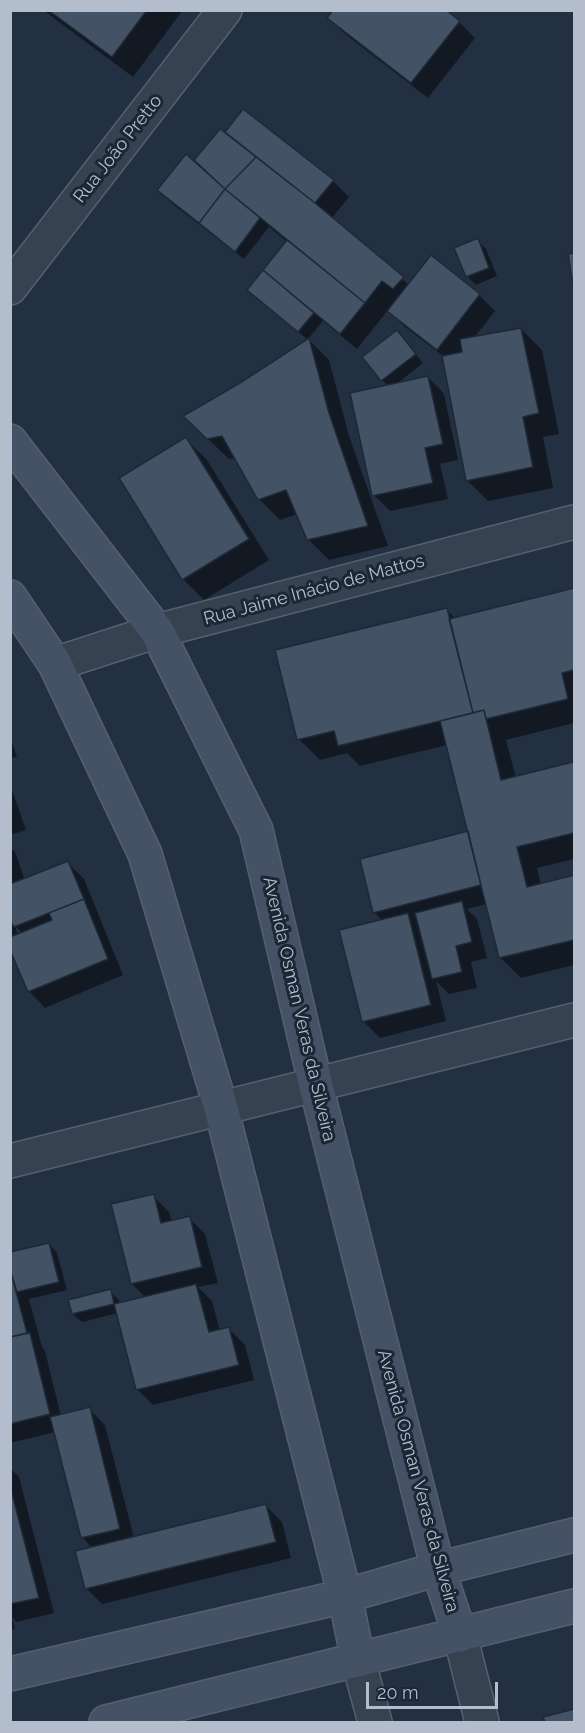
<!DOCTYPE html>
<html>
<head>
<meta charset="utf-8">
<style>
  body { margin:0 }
  #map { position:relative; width:585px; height:1733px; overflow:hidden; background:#233042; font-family:Raleway,sans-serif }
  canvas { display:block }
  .frame { position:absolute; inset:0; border:12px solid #b4bdcc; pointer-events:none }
  .scale { position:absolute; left:366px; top:1682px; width:132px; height:27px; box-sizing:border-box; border:3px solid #b4bdcc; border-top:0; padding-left:8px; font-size:18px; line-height:21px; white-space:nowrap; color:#b4bdcc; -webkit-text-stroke:4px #1c2736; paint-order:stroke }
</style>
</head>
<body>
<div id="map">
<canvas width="585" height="1733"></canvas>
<div class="frame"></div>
<div class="scale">20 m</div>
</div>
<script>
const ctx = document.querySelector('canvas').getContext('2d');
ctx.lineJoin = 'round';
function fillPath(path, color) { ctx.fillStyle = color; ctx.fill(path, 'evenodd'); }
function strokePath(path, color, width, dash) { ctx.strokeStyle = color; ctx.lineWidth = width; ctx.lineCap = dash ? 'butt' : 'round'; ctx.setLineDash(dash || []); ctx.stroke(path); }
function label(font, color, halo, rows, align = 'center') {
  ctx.font = font + ' Raleway,sans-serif'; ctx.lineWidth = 6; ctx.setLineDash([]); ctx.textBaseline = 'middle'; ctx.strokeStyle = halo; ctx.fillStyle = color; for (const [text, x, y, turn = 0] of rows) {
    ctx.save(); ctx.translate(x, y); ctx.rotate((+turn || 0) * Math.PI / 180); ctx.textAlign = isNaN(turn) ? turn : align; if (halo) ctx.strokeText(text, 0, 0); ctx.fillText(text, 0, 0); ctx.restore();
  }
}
fillPath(new Path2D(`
  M43,10H183L133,77Z
  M329,18L459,22L475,38L428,98L345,34Z
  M233,138L333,181L349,197L331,219L409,285L431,257L479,295L495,311L474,338L521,329L542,350L559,434L543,437L553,488L488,501L467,480L443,356L405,327L388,310L357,349L323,321L308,339L329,360L349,436L388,546L329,560L308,539L297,514L280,520L259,499L236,458L229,459L206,437L241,384L308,340L249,290L287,242L269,227L244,259L175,206L159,190L214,181Z
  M477,240L486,249L497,276L476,285L467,276Z
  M405,341L423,363L395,385L428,377L444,394L458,460L440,464L448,499L390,511L374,495L388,386L382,380Z
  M186,439L207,460L269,560L204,600L183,579Z
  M574,590V723L506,740L516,778L573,764L574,765V859L537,868L541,885L574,876V965L521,978L500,957L487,904L467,909L477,919L487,958L471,962L477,988L449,994L436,981L446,1021L380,1038L363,1021L383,921L374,912L469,833L447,745L360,766L347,753L320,760L299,739L446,609L456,619Z
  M10,738L17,757L10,758Z
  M10,784L26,830L10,835Z
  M10,848L15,852L25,880L68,863L84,879L123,975L45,1008L29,991L10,947ZM15,926L22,933L18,935Z
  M153,1196L169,1212L172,1222L189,1218L205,1234L218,1283L198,1287L212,1301L220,1331L229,1329L245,1345L254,1380L153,1405L137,1389L118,1313L82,1322L73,1314L110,1291L119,1300L120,1304L146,1298L132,1284L113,1205Z
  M49,1244L57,1253L67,1290L29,1299L42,1347L45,1351L61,1416L89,1409L105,1425L134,1538L266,1506L282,1522L291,1558L102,1604L86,1588L92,1548L82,1537L55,1432L10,1443V1265Z
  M10,1468L19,1477L54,1613L17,1622L12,1617L15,1629L10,1630Z
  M574,1711V1722H546L545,1718Z`), '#0007');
const building = new Path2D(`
  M48,10H147L112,57Z
  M333,10H446L460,21L411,83L327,18Z
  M243,109L334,180L315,203L225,132Z
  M220,129L256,157L225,189L194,160Z
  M186,154L225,189L199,223L157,190Z
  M256,157L315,203L404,277L393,289L382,281L365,303L225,189Z
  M225,189L260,218L235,252L199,223Z
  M478,238L489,268L466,277L454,248Z
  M287,240L365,303L340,334L263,270Z
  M574,253V291L568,254Z
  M431,255L480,294L437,350L387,311Z
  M263,270L314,313L298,332L247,290Z
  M521,328L539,413L523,417L533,467L466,481L442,356L462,352L460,339Z
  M397,330L416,354L381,381L362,357Z
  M309,338L329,413L368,526L307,540L286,490L258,500L222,436L207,439L183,416L240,383Z
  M428,376L443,444L425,448L433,483L372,496L350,393Z
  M186,437L249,539L182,580L119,478Z
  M574,588V670L562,673L568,699L486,719L484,710L473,713L449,619Z
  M447,608L473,713L338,746L334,731L297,740L275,650Z
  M484,710L501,780L573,762L574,766V833L517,847L527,887L574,875V940L499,958L440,721Z
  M468,831L481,885L373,913L360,859Z
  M68,861L84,899L14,927L10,920V884Z
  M84,899L108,959L28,992L10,950V937L52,920L49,913Z
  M462,901L472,942L456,946L462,972L432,979L415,913Z
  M408,913L431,1005L362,1022L339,930Z
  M154,1194L161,1223L190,1216L202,1267L131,1284L111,1204Z
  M49,1243L59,1282L17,1292L10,1269V1252Z
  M10,1269L27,1333L10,1337Z
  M196,1284L209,1332L229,1327L239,1365L136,1390L114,1304Z
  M111,1289L114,1304L72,1314L68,1300Z
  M30,1333L50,1414L10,1424V1337Z
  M90,1407L120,1529L81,1538L50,1417Z
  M10,1486L39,1598L10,1604Z
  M266,1504L276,1542L85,1589L75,1551Z
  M574,1709V1722H545L543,1717Z`);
fillPath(building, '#445266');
strokePath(building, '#1e2938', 1.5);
const minor = new Path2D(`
  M10,288L225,10
  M55,664L157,631L574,522
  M10,1161L574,1020`);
const tertiary = new Path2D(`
  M460,1635L482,1722
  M358,1660L375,1722`);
const secondary = new Path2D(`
  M10,441L157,631L256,830L316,1086L438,1569L460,1635
  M10,597L55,664L145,854L221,1108L345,1596L358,1660
  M10,1674L345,1596L438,1569L574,1535
  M106,1722L574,1606`);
strokePath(minor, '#55606f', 36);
strokePath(tertiary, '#55606f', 36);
strokePath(secondary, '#55606f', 36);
strokePath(minor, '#374251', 33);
strokePath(tertiary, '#374251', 33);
strokePath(secondary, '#455164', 33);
label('18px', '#b4bdcc', '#1c2736', [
  ["Rua João Pretto",118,149,-52],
  ["Rua Jaime Inácio de Mattos",314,590,-15],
  ["Avenida Osman Veras da Silveira",299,1009,77],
  ["Avenida Osman Veras da Silveira",418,1481,75]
]);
</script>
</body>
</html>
